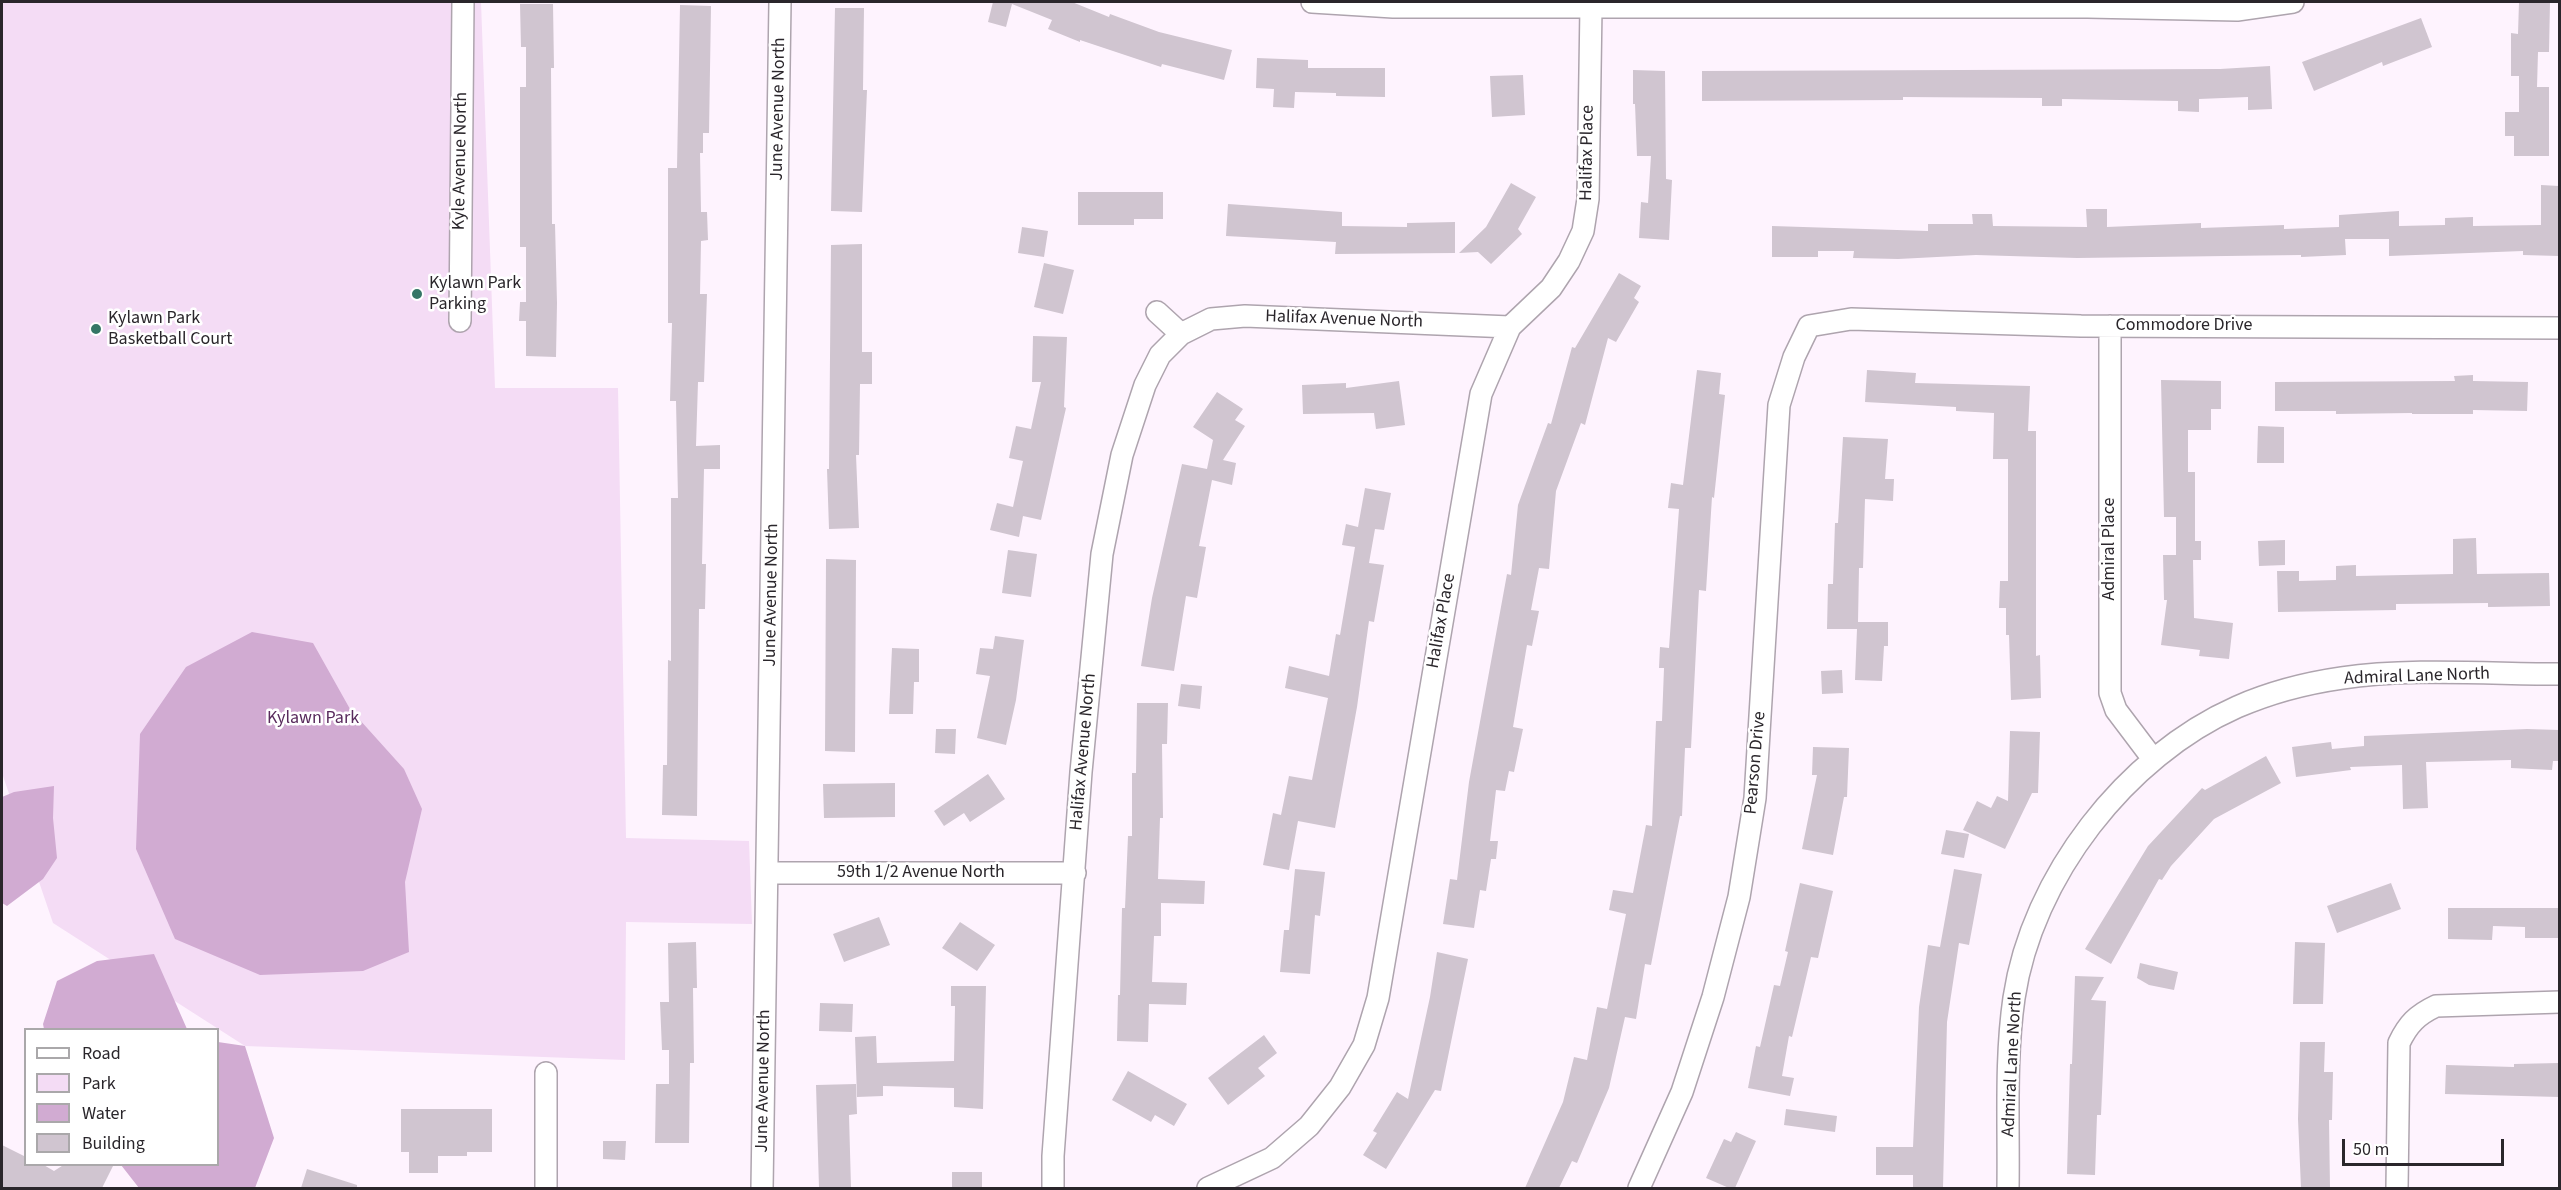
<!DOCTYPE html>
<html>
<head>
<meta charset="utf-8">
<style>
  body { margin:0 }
  #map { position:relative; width:2561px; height:1190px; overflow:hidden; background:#fef3fe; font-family:"Source Sans 3",sans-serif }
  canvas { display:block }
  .frame { position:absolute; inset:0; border:3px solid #2a262b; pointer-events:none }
  .legend { position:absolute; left:24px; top:1028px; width:195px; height:138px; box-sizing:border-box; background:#fff; border:2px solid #aaa8aa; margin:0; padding:8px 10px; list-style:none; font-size:18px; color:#2a262b }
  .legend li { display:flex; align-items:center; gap:12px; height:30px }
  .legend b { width:30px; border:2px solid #aaa8aa }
  .scale { position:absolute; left:2342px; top:1139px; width:162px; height:27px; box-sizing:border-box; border:3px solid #2a262b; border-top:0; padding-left:8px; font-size:18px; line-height:21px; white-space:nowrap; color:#2a262b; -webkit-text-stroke:4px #fff; paint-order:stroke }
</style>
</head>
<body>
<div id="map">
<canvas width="2561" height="1190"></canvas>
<div class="frame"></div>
<ul class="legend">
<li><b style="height:8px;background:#fff"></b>Road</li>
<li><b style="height:16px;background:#f4dcf5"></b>Park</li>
<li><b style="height:16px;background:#d1abd2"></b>Water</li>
<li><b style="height:16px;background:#d0c5d0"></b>Building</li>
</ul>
<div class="scale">50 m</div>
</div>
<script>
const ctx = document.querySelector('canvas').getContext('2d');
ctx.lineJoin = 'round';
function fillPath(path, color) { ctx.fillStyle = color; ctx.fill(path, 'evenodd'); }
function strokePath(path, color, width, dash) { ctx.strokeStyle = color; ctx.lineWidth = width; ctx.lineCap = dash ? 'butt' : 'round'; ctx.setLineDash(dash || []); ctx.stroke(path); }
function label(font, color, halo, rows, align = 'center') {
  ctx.font = font + ' "Source Sans 3",sans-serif'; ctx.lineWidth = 5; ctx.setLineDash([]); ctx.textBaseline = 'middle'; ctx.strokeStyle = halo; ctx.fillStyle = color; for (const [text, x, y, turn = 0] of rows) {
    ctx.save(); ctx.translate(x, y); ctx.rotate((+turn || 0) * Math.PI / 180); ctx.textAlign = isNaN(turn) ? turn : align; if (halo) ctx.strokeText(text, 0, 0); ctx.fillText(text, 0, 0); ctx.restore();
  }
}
fillPath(new Path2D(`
  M2,2H481L495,388H618L626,838L749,841L752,924L626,922L625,1060L245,1046L53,923L2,773Z`), '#f4dcf5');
fillPath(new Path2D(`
  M252,632L313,643L350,709L404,769L422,809L405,882L409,952L363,971L260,975L175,939L136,849L140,734L186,667Z
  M54,786L53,818L57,858L43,879L7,906L2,903V797L14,792Z
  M154,954L187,1029H44L43,1024L57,981L97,961Z
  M218,1042L245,1046L274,1138L255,1188H139L121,1165L218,1164Z`), '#d1abd2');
fillPath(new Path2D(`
  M993,2H1072L1109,17L1110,14L1159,32L1232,50L1224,80L1162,64L1161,67L1080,40V42L1048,29L1052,20L1012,4L1006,27L988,22Z
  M2519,2H2550L2549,52H2538L2537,87H2549V156H2514V136H2505V112H2519V76H2511V33L2518,34Z
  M520,4H553L554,68H551L552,224H555L557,303L556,357L526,356V321H519L520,302H526V247H520V87H526V47H521Z
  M680,5L711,6L709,133H703V153H700L701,212H707L708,240L701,241L700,294H707L706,323L704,382H698L696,446L720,445V469H704L702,564H706L705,609H699L697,816L662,815L663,765H667L668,660L671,661V498H678L676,401H670L672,323H668V168H677Z
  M835,8H864L863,90H867L862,212L831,211Z
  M2421,18L2432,47L2383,66L2382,62L2314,91L2302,62Z
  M1257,58L1308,60V68H1385V97L1336,96V93L1295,92L1294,108L1273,107L1274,89L1256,88Z
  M2270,66L2272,109L2248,110V97L2199,99V112L2178,111V101L2062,99V106H2042V98L1903,97V100L1702,101V71L2220,69Z
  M1633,70L1665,71L1666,179L1672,180L1669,240L1639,238L1641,202L1648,203L1651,156H1637L1635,104H1633Z
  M1523,75L1525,115L1492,117L1490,76Z
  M1511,183L1536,197L1518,229L1522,234L1491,264L1478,252L1459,253L1486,227Z
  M2541,185L2559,186V256L2523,255V251L2389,256V239H2345L2346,255L2301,257V255L2077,258L1976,255L1898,259L1853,258L1854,251H1818V257H1772V226L1928,231V224H1973L1972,214H1992L1993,226L2087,227L2086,209H2107V227L2201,223V228L2284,225V229L2339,227V215L2399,211V226L2445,225V218L2473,217V226L2541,225Z
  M1078,192H1163V219H1134V225H1078Z
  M1228,204L1342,212V226L1407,227V223L1455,222V253L1335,254L1336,242L1226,236Z
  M1022,227L1048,231L1044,257L1018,253Z
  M862,244V352H872V384H860L859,455H856L859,528L829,529L827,469H829L831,245Z
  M1044,263L1074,270L1063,314L1034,307Z
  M1619,273L1641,286L1634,298L1639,302L1616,342L1608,338L1585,425L1581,423L1556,491L1549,569L1539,568L1531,610L1539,611L1532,646L1527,645L1513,727L1523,729L1514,772L1509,771L1505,791L1496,790L1490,841H1498L1496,859H1491L1486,891L1480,890L1474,928L1443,924L1450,879L1457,880L1469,782L1507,574L1511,575L1518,505L1548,423L1551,424L1572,347L1575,348Z
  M1033,336L1067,337L1064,407L1066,408L1041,520L1023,516L1019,537L990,530L997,503L1013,507L1023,461L1009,458L1016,426L1031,429L1041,382H1032Z
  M1697,370L1721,373L1719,394L1725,395L1714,498L1712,497L1706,591L1699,590L1691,748H1685L1682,816H1680L1651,965L1645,964L1636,1019L1625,1017L1609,1088L1577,1163L1572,1161L1559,1188H1525L1563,1102L1574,1057L1587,1060L1597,1007L1607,1009L1626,914L1609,910L1613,890L1633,893L1646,825L1652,826L1656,721H1662L1664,668H1659L1660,647L1669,648L1679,509L1668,508L1671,483L1683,485Z
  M1867,370L1916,373L1915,383L2030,386L2028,431H2036V656L2040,655L2041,698L2011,700L2009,635H2006V608H1999L2000,581H2008V459H1993L1994,413L1956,411V407L1865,402Z
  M2473,375V381L2528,382L2527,411L2473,410V414H2412V413L2336,414V411H2275V382L2455,381L2454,376Z
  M2161,380L2221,381V409H2211V430H2188V472H2195V541H2201V560H2193L2194,618L2233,623L2229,659L2199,656L2200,650L2161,645L2167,600H2164L2163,555H2176V517H2164Z
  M1399,381L1405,425L1376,429L1374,413L1303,414L1302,385L1346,383V388Z
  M1217,392L1243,409L1235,420L1245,426L1223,460L1236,463L1232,485L1212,480L1199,546L1206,547L1197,598L1186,596L1174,671L1141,666L1152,598L1182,464L1207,469L1213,440L1193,427Z
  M2258,426L2284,427V463H2257Z
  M1843,437L1888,439L1885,479H1894L1893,501L1865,499L1863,568H1859L1858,622H1888V646H1884L1882,681L1855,680L1857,629H1827L1828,584H1833L1835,523H1838Z
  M1365,488L1391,493L1384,530L1375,529L1369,563L1384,565L1374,622L1369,621L1357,707L1335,828L1298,821L1289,870L1263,865L1273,813L1281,815L1289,776L1312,780L1328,698L1285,688L1289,666L1329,676L1336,634L1340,635L1355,547L1342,545L1346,524L1358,527Z
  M2476,538L2477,574L2549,573L2550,606L2488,607V603L2396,604V610L2278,612L2277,571H2299V581L2336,580V566L2356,565V576L2453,574V539Z
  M2285,540V565L2259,566L2258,541Z
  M1008,550L1037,554L1031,597L1002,593Z
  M826,559L856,560L855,752L825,751Z
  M995,636L1024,640L1016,700L1006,745L977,738L990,676L976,674L980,648L993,649Z
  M892,648L919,649V682H914L913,714H889Z
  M1842,670L1843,693L1822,694L1821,671Z
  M1181,684L1202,686L1200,709L1178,706Z
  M1137,703H1168L1167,744H1162L1163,818H1160L1158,879L1205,881L1204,904L1161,903V936H1154L1152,982L1187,983L1186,1005L1149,1004L1148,1042L1117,1041L1118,995H1120L1122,908H1125L1128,836H1132V773H1136Z
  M936,729H956L955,754L935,753Z
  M2527,729L2559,730V761H2553L2552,770L2511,768V760L2426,762L2428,808L2403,809L2402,765L2350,767L2351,770L2296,777L2292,747L2331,742L2332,749L2364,746V736Z
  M2010,731L2040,732L2038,793H2032L2005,849L1963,830L1977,801L1991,808L1997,796L2008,801Z
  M1813,747L1849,748L1847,797H1844L1833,855L1802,849L1817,775H1812Z
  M2266,756L2281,783L2214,819L2171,866L2162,880L2159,879L2111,964L2085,949L2148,846L2202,788L2205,790Z
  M988,774L1005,799L970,822L964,813L944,826L934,811Z
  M895,783V817L824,818L823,784Z
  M1946,830L1969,834L1964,858L1941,854Z
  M1295,869L1325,872L1320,916L1315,915L1310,974L1280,972L1284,930H1289Z
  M1954,869L1982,874L1969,945L1959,943L1947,1022L1943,1188H1913V1175H1876V1147H1913L1919,1007L1928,945L1940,947Z
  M1800,883L1833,891L1818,958L1811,957L1792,1037L1789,1036L1782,1076L1794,1078L1790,1096L1748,1088L1756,1046L1760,1047L1774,985L1780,986L1788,952L1785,951Z
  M2391,883L2401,909L2337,933L2327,906Z
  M2448,908H2559V938H2525V927L2493,926L2492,940L2448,939Z
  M879,917L890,945L844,962L833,934Z
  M960,922L995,945L977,971L942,948Z
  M696,942L697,988H693L694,1063H690L689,1143H655L656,1084H669V1050H662L660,1002H669L668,943Z
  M2295,942L2325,943L2323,1004H2293Z
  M1437,952L1468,959L1441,1091L1435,1090L1386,1169L1363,1155L1377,1133L1373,1131L1397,1092L1408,1099L1430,997Z
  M2140,963L2178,972L2174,990L2149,985L2137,978Z
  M2075,976L2104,977L2091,1000L2106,1001L2101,1115H2097L2095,1175L2067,1174L2070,1064H2072Z
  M951,986H986L983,1109L954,1107V1088L883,1086V1096L857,1097L855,1037L876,1036L877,1063L954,1061L955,1006H951Z
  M820,1003L853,1004L852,1032L819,1031Z
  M1264,1035L1277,1053L1258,1068L1265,1076L1228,1105L1208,1078Z
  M2300,1042H2325L2324,1072H2333L2332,1120H2329L2330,1188H2301L2298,1119Z
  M2559,1063V1097L2445,1094L2446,1065L2514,1067V1064Z
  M1128,1071L1187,1104L1174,1126L1155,1115L1151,1122L1112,1100Z
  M856,1084L857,1114L849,1115L851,1188H819L816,1085Z
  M401,1109H492V1152H467V1156H438V1173H409V1152H401Z
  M1786,1109L1837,1116L1835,1132L1784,1125Z
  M1736,1132L1756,1141L1735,1188H1729L1706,1178L1724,1139L1731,1142Z
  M603,1141H626L625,1160L603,1159Z
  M2,1145L26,1157V1164H42L54,1171L65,1164H114L102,1188H2Z
  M307,1169L357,1185V1188H301Z
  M952,1172H982V1188H952Z`), '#d0c5d0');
const minor = new Path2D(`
  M1312,2L1393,7H2087L2237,10L2293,2
  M1157,312L1181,334
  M460,321L463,2
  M2110,326V693L2116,710L2153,759
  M768,873H1075
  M546,1188V1073
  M762,1188L780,2
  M1053,1188V1156L1081,772L1102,554L1122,455L1145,385L1160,355L1181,334L1211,319L1245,316L1510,327
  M1208,1188L1272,1158L1309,1126L1340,1087L1364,1045L1378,998L1481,394L1510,327L1551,288L1569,261L1583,231L1588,199L1591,7
  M1639,1188L1682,1092L1713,997L1739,897L1755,798L1779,405L1794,357L1809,326L1851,319L2081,326L2560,328
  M2008,1188C2009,1126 2005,1060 2014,998C2032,877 2126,756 2237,707C2269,693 2307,683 2342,678C2409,668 2491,674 2560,674
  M2397,1188L2399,1043C2408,1024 2417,1015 2436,1006L2560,1002`);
strokePath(minor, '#aea4ae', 24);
strokePath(minor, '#fff', 21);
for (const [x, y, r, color] of [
  [417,294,6,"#357666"],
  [96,329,6,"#357666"]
]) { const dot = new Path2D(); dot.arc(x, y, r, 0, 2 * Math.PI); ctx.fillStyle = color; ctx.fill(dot); strokePath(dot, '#fff', 2); }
label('18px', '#2a262b', '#fff', [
  ["June Avenue North",779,109,-89],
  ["Halifax Place",1588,153,-89],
  ["Kyle Avenue North",461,161,-89],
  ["Halifax Avenue North",1344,320,2],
  ["Commodore Drive",2184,326],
  ["Admiral Place",2110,549,-90],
  ["June Avenue North",772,595,-89],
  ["Halifax Place",1442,621,-80],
  ["Admiral Lane North",2417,677,-2],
  ["Halifax Avenue North",1084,752,-85],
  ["Pearson Drive",1756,763,-85],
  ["59th 1/2 Avenue North",921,873],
  ["Admiral Lane North",2013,1064,-87],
  ["June Avenue North",764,1081,-89]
]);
label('18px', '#2a262b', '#fff', [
  ["Kylawn Park",429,284],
  ["Parking",429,305],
  ["Kylawn Park",108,319],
  ["Basketball Court",108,340]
], 'left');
label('18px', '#582a5c', '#fff', [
  ["Kylawn Park",313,719]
]);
</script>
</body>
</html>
